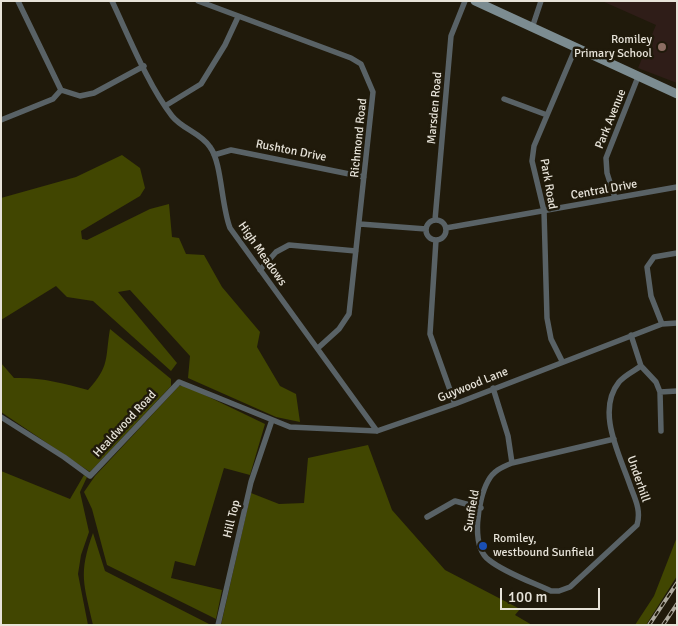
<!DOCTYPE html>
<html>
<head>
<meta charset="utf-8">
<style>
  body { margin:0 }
  #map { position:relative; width:678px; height:626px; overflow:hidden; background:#201a0b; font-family:Signika,sans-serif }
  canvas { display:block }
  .frame { position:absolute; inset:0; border:2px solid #e7e3d9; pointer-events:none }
  .scale { position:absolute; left:500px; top:588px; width:100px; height:22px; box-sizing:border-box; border:2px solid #e7e3d9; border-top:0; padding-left:6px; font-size:15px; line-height:18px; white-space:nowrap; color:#e7e3d9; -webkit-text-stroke:4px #201a0b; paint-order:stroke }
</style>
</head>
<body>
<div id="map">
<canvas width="678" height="626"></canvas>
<div class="frame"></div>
<div class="scale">100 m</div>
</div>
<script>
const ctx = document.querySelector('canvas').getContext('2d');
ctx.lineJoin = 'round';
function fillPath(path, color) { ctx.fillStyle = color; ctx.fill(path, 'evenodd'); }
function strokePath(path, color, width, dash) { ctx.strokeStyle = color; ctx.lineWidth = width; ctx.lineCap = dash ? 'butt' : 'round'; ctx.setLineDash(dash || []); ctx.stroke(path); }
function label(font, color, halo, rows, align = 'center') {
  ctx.font = font + ' Signika,sans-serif'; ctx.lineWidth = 5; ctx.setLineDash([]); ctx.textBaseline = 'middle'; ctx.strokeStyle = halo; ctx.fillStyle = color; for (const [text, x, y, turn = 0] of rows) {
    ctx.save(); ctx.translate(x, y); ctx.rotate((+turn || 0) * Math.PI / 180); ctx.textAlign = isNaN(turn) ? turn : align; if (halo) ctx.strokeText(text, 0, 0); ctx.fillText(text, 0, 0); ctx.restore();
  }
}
fillPath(new Path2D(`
  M602,1H677V83L638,68L656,25Z`), '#2f1d18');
fillPath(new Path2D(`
  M122,155L140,168L145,188L140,196L81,231L82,239L87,240L150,209L169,204L172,237L179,238L186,254L204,255L222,287L260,332L257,347L280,386L296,394L300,422L276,417L188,378L190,356L130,290L118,292L177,363L171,371L93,301L67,297L56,286L1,320V198L76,177Z
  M110,329L171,379V386L90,472L1,412V363L14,378C39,377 64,383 88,390C110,366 105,359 110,329Z
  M179,386H186L265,424L250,475L224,468L195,566L175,561L171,578L222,590L216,619L107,565L92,509L84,492L95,476Z
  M368,445L392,510L445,570L520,609L515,615L532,625H221L251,493L279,504L304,503L308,458Z
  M1,471L70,499L84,475L87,477L80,492L89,532L81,555L78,574L88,625H1Z
  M93,533L105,571L211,625H93C84,584 78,574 93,533Z
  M677,537V576L646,625H635L654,596Z`), '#414601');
strokePath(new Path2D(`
  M18,1L61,90L80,96L94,93L144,66
  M112,1C129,37 148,85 172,116C182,129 201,133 210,147C222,163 221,205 230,228L377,431
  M198,1L351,58L361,64L373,92L349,314L339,329L318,348
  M532,28L541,1
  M504,99L547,115
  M165,106L201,84L225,45L238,17
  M1,120L53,99L61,90
  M214,155L231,150L364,177
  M615,198L607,173L606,158L638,77
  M426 230a10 10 0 1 1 20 0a10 10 0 1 1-20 0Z
  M435,220L451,36L465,1
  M360,224L426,229
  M446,228L677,187
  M436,240L430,334L455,404
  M260,270L276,252L289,245L356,251
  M662,324L651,296L647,267L654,257L677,253
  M631,335L641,366L656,382L660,392L677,391
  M562,361L551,339L547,318L544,211L532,161L534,146L576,47
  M493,388L508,436L512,463C502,467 493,471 488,481C478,499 470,546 489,560C505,573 532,582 551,591H559L570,587L637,525C641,511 636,501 631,488C621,457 595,412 619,382C625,375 634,371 641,366
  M660,392L661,431
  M1,417L64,457L90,476L179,382L290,427L377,431L455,404L662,324L677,323
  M512,463L614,439
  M427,517L455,501L481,508
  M218,625L251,482L272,420`), '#596266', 5.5);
strokePath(new Path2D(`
  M475,1L677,94`), '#7c8c91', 9);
const rail = new Path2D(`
  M649,625L677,583
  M663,625L677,604`);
strokePath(rail, '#aca89c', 4);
strokePath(rail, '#201a0b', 2, [5.5]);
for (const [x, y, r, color] of [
  [662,47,5,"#8d6e63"],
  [483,546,5,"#1a4fb4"]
]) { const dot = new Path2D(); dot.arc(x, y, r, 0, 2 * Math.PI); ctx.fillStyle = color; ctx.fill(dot); strokePath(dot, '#201a0b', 2); }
label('12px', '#e7e3d9', '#201a0b', [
  ["Romiley",652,40],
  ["Primary School",652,54],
  ["Romiley,",493,539,"left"],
  ["westbound Sunfield",493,553,"left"]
], 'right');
label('12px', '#e7e3d9', '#201a0b', [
  ["Marsden Road",435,108,-85],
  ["Park Avenue",611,119,-68],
  ["Richmond Road",359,138,-84],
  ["Rushton Drive",291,151,11],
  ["Park Road",548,184,80],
  ["Central Drive",604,190,-10],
  ["High Meadows",262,254,55],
  ["Guywood Lane",473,385,-22],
  ["Healdwood Road",125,424,-47],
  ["Underhill",638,479,71],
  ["Sunfield",472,511,-80],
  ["Hill Top",232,519,-76]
]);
</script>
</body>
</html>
